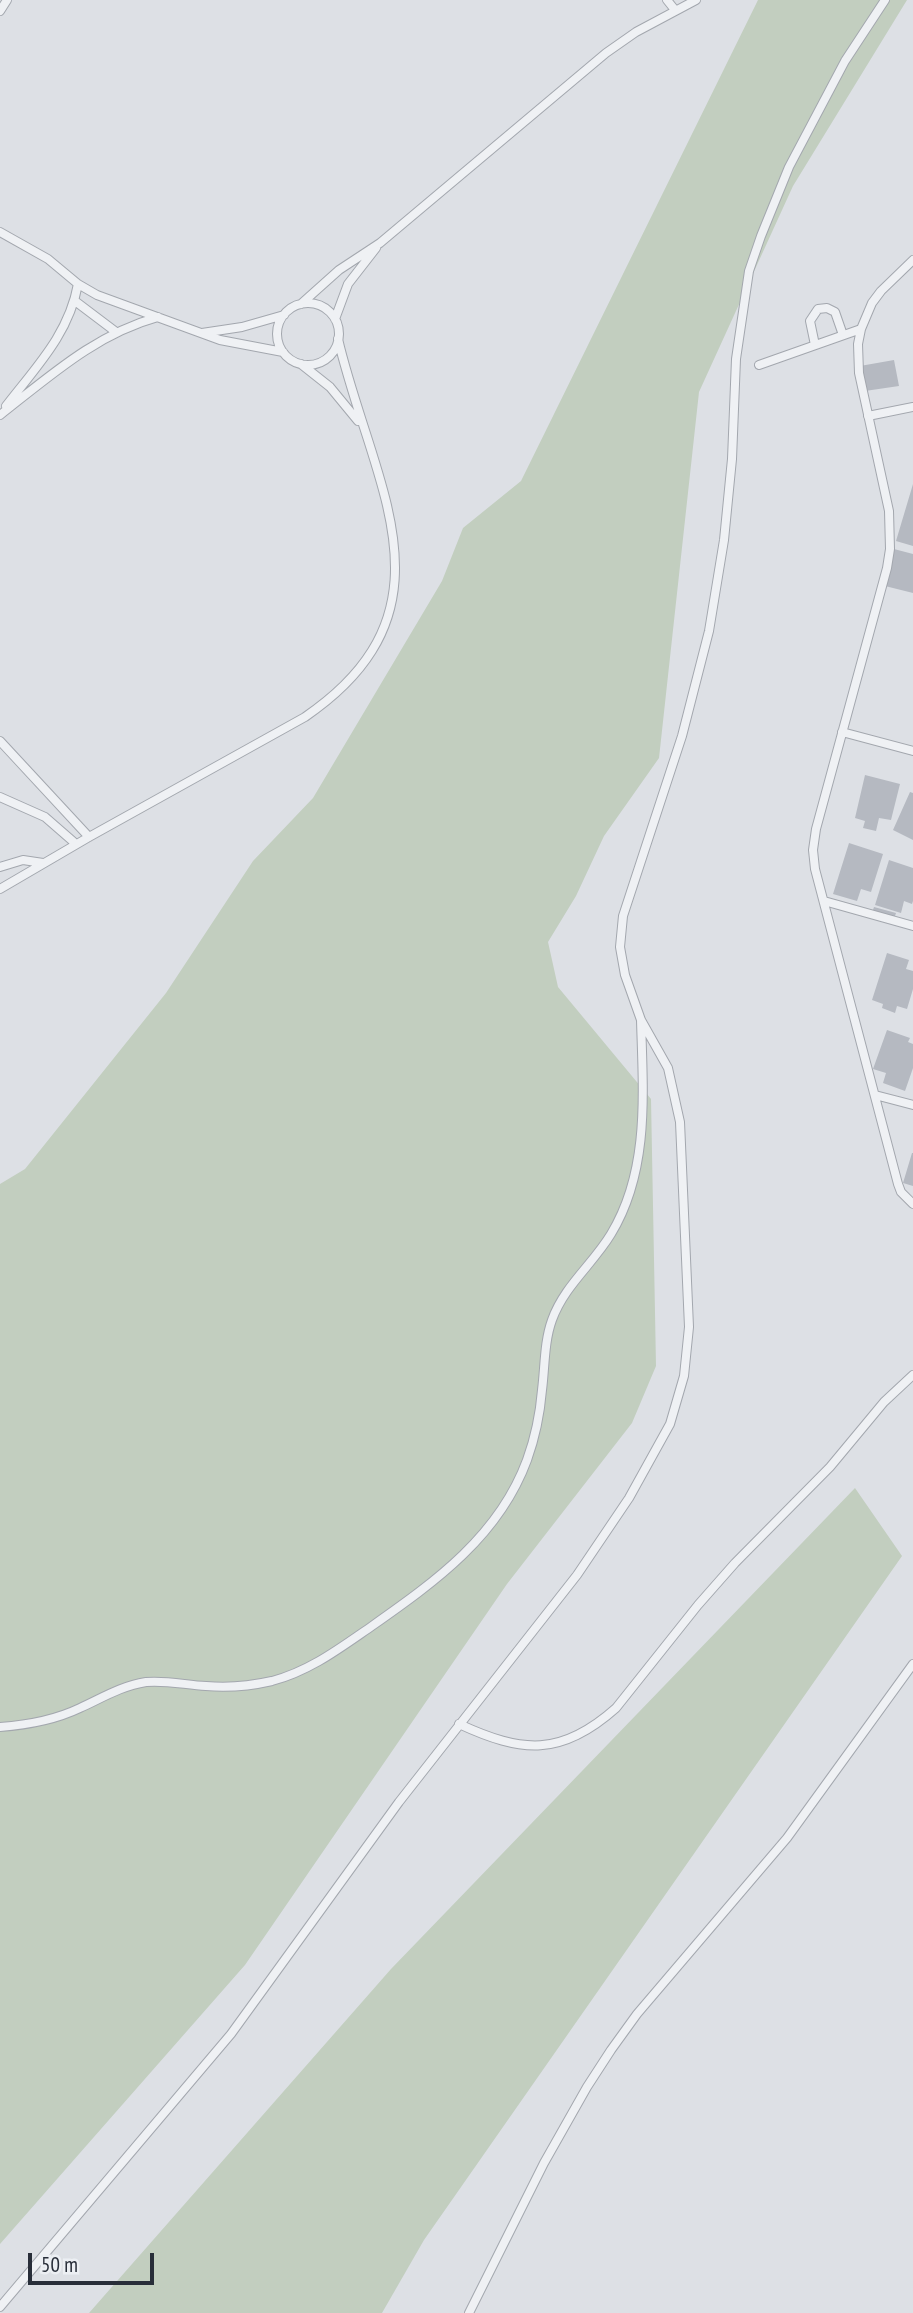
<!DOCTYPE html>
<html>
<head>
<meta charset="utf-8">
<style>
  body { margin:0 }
  #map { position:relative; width:913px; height:2313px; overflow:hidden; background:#dde0e5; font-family:"PT Sans Narrow",sans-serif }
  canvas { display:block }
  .scale { position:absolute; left:28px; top:2253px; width:126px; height:32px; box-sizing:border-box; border:4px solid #282e39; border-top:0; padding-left:9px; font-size:21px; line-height:24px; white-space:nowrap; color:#282e39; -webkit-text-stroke:5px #eceff3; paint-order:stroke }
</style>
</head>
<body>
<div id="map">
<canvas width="913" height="2313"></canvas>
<div class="scale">50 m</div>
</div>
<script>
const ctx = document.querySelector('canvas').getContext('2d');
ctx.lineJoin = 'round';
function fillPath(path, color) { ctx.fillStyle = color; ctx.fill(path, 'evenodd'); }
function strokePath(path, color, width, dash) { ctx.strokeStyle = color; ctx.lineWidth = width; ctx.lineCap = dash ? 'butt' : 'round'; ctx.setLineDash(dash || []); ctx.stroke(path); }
fillPath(new Path2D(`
  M758,0H907L793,186L699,392L659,758L604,836L576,896L548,942L558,987L651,1099L656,1366L632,1423L507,1584L245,1965L0,2244V1184L25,1169L166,993L253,861L313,798L442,581L463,528L521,481Z
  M855,1488L902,1556L424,2240L382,2313H89L391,1969Z`), '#c2cebf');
fillPath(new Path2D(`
  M894,360L899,386L865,391L860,366Z
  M913,484V546L896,541Z
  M894,549L913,554V593L885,586Z
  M865,775L900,784L891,820L879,818L876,831L863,828L865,821L855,818Z
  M910,792L913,793V840L893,830Z
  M849,843L883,854L871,892L861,889L857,901L833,894Z
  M889,860L913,868V901L912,904L904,901L901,913L875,905Z
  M874,907L896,913L894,919L872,913Z
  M887,953L909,960L906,969L913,971V989L907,1009L897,1006L895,1013L882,1008L883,1004L872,1000Z
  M887,1030L910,1038L908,1042L913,1044V1068L905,1091L883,1083L886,1073L873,1069Z
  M912,1153H913V1186L903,1183Z`), '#b5b9c1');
const lane = new Path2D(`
  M667,0L675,10
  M0,11L7,0
  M0,232L48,259L78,284L97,295L220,340L283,352
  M913,260L881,291L872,303L861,329L858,344L859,373L889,511L890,549L887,568L816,829L813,850L815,869L898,1184L901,1192L913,1204
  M75,301L116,332
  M277 334a31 31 0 1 1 62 0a31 31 0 1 1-62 0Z
  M301,304L339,270L380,243L606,53L636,32L696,0
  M335,319L348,284L376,248
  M202,333L242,327L284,315
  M815,345L810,321L818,309L827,308L835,312L843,335
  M301,364L330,387L358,421
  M759,365L861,329
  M6,406C36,367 69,334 78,284
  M0,415C50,376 96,334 158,317
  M868,416L913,407
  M842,732L913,751
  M0,741L89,837
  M0,797L45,817L76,844
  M0,867L23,860L43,863
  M0,889L89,837L305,717C463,609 372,484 338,339
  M824,901L913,926
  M875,1095L913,1105
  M459,1724C522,1753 561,1757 616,1708L698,1605L735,1563L830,1467L884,1402L913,1375
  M0,1727C27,1725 55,1720 80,1708C102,1698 121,1686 146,1682C166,1680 186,1685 206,1686C228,1688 250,1686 272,1681C310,1671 340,1648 372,1626C436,1581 499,1536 527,1460C535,1438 540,1414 542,1390C545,1367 544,1342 552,1320C564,1286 593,1264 611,1234C650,1170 643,1092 641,1020
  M0,2307L231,2034L399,1802L577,1575L629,1498L670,1424L684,1376L689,1327L680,1122L668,1068L641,1020L625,975L620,947L623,916L682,736L709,631L724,540L732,459L736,359L749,271L761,236L789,167L845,61L885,0
  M469,2313L544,2163L587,2087L611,2050L637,2014L787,1838L913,1664`);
strokePath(lane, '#a3a7ae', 10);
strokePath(lane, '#eff1f4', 8);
</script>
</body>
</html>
